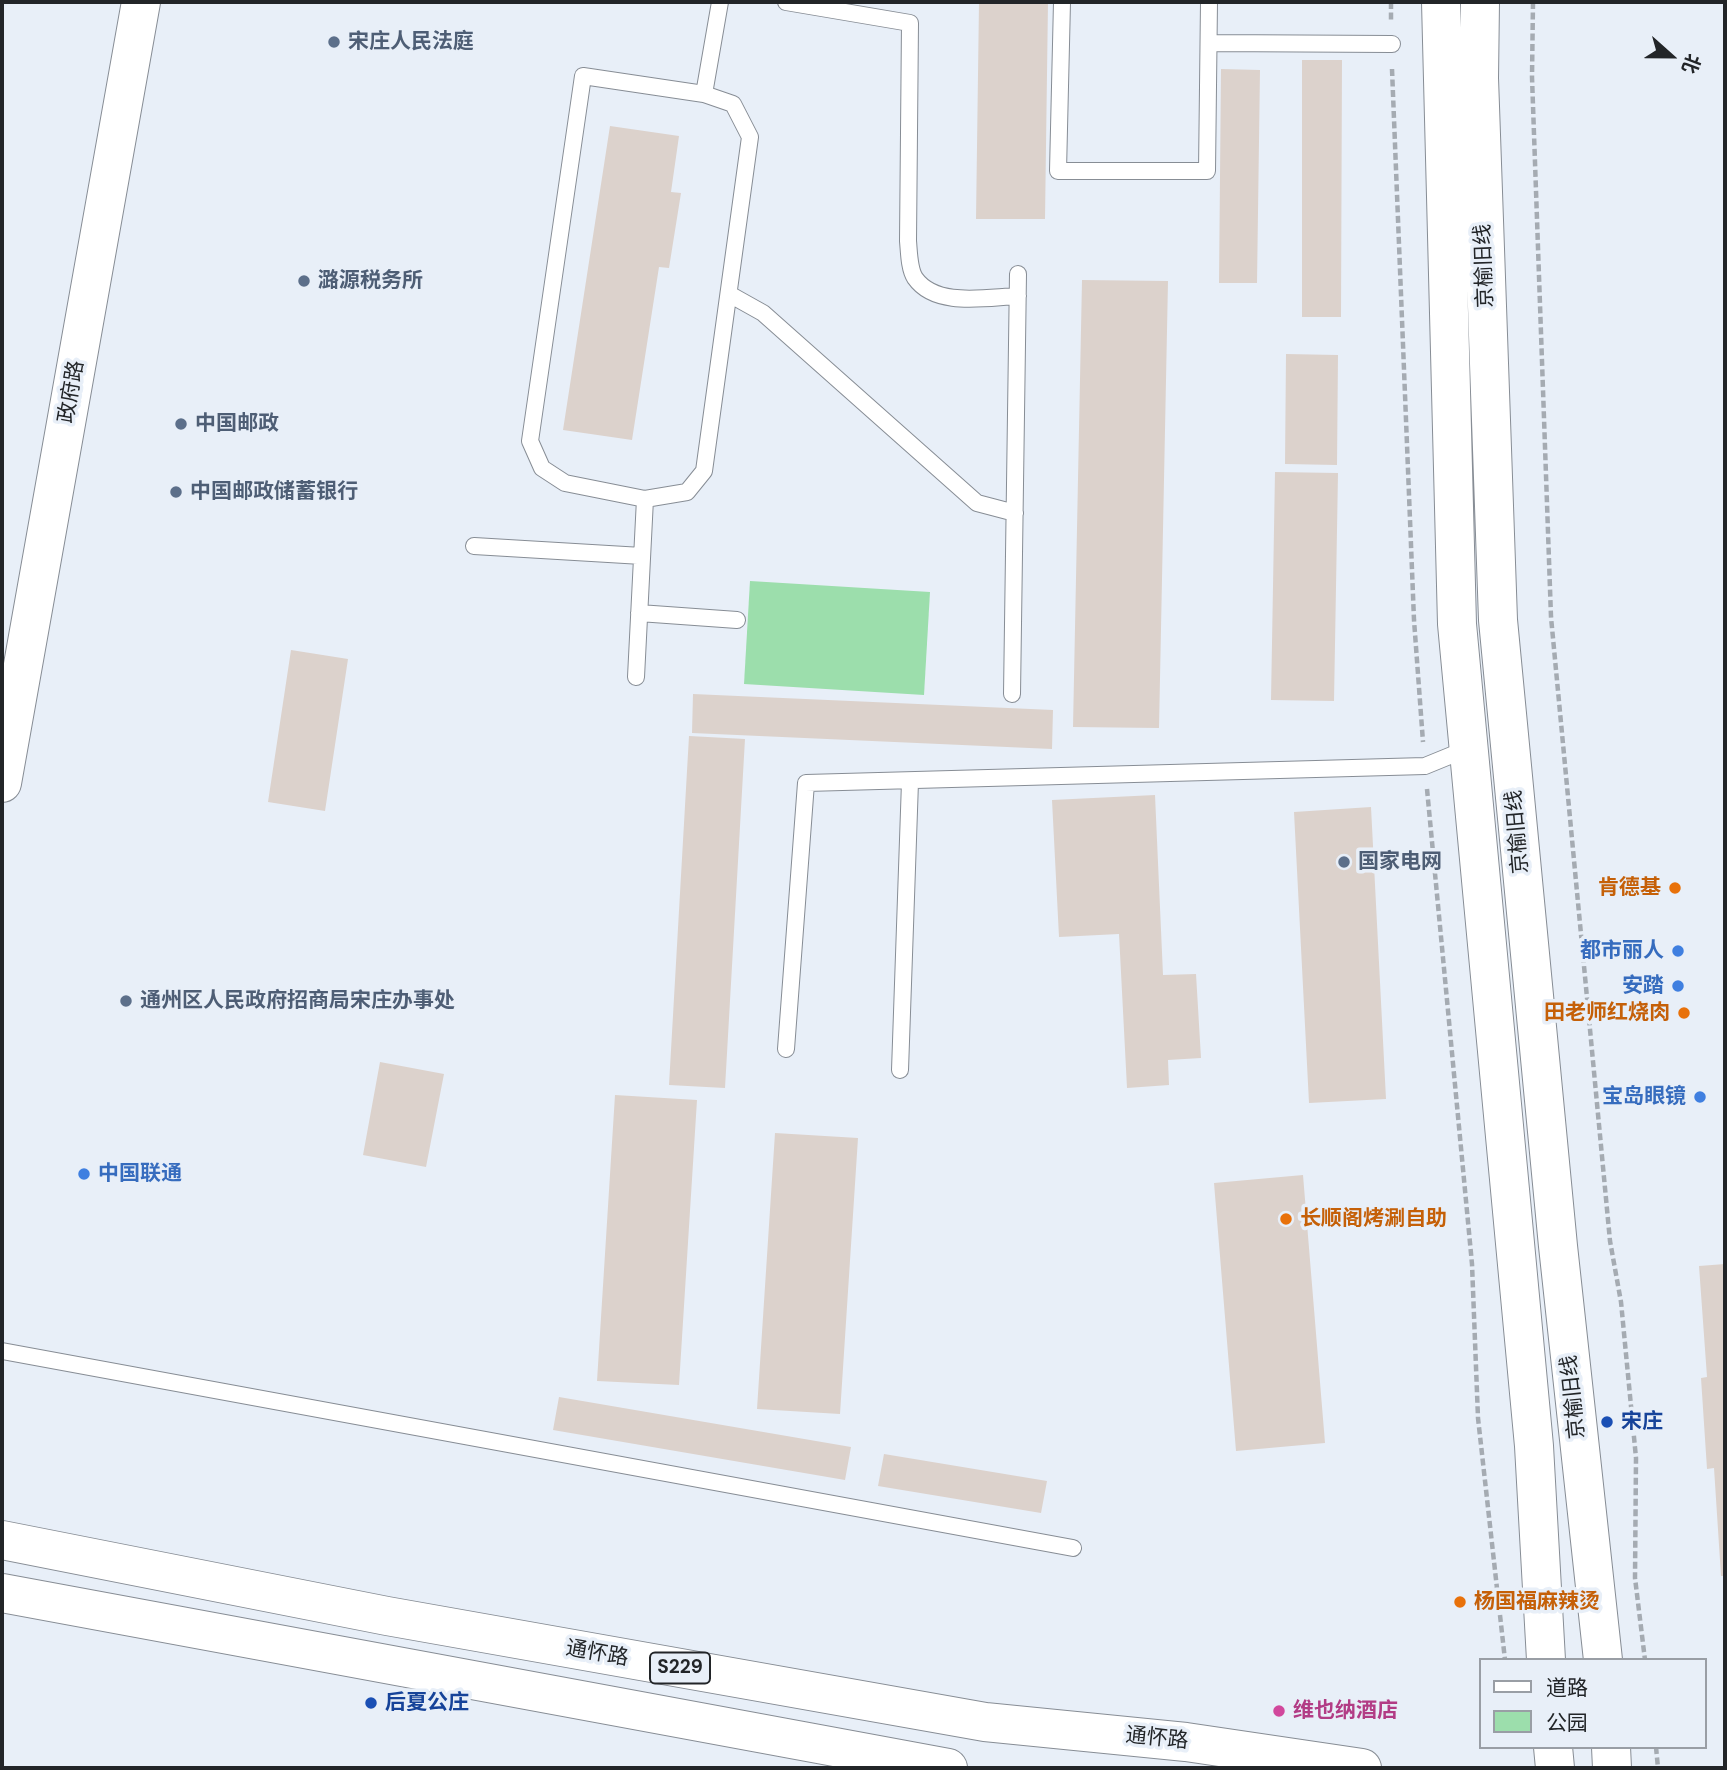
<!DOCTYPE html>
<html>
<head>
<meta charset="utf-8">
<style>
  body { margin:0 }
  #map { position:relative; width:1727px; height:1770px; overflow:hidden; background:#e8eff8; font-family:"DM Sans","Noto Sans SC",sans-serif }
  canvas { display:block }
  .frame { position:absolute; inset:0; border:4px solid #222528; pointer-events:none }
  .legend { position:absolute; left:1479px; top:1658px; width:228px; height:91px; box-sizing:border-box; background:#e8eff8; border:2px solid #999ea5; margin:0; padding:9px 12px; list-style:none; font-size:21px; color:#222528 }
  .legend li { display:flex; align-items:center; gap:14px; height:35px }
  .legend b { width:35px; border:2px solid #999ea5 }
  .north { position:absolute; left:1636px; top:21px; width:70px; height:70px; -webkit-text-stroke:5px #e8eff8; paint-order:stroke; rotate:111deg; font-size:19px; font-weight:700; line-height:28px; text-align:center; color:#222528 }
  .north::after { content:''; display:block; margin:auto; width:24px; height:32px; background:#222528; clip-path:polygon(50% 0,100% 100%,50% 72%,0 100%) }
</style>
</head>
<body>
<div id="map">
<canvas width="1727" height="1770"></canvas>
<div class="frame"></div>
<ul class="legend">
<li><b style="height:9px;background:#fff"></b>道路</li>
<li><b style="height:19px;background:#9cdeac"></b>公园</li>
</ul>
<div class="north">北</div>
</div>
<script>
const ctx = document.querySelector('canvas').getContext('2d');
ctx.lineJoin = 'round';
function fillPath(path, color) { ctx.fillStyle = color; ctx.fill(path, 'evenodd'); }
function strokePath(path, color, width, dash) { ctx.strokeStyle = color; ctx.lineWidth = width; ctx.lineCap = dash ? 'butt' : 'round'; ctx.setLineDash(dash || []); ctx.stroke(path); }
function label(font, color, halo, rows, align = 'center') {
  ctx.font = font + ' "DM Sans","Noto Sans SC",sans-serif'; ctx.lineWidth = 7; ctx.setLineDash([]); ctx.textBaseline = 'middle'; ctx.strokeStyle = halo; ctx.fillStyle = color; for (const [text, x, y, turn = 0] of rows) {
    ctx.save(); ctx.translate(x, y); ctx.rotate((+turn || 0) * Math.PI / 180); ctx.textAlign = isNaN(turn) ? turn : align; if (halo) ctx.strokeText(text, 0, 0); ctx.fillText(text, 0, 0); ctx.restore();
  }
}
fillPath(new Path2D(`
  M750,581L930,592L924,695L744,684Z`), '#9cdeac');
fillPath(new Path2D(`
  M979,2H1048L1045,219H976Z
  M1302,60H1342L1341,317H1302Z
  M1221,69L1260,70L1257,283H1219Z
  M610,126L679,136L671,192L681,193L669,268L659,267L632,440L563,430Z
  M1082,280L1168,281L1159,728L1073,727Z
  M1286,354L1338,355L1337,465L1285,464Z
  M1275,472L1338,473L1334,701L1271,700Z
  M291,650L348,659L325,811L268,802Z
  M693,694L1053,710L1052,749L692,733Z
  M689,736L745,739L725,1088L669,1085Z
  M1155,795L1163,975L1196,974L1201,1058L1168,1060L1169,1085L1127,1088L1119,934L1059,937L1052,800Z
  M1371,807L1386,1099L1309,1103L1294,812Z
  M380,1062L444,1074L426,1167L363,1155Z
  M615,1095L697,1100L679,1385L597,1381Z
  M775,1133L858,1138L840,1414L757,1409Z
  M1303,1175L1325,1443L1236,1451L1214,1183Z
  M1725,1264V1576H1721L1714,1468L1707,1469L1701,1378L1707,1377L1699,1266Z
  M559,1397L851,1447L845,1480L553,1430Z
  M884,1454L1047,1481L1041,1513L878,1486Z`), '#dcd2cc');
const lane = new Path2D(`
  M786,2L910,23L908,241C909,251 909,269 915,278C936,308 987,297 1018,296
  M1062,2L1058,171H1207L1209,2
  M1209,43L1392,44
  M729,294L763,313L977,503L1015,513
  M645,499L565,483L542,468L530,441L583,76L704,94
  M474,546L642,556
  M639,613L737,620
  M636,677L645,499L687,492L704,471L750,137L733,104L704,94L720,2
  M1012,694L1018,274
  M786,1049L806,783L1425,766L1469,748
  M900,1070L910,782
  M2,1351L1073,1548`);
const secondary = new Path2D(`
  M1441,2L1457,624L1534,1446L1546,1660
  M1480,2L1479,78L1498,620L1558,1246L1603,1660
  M2,783L141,2
  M1553,1747L1555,1768
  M1611,1747L1612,1768`);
const primary = new Path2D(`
  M2,1540L387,1616L985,1722L1186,1742L1362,1768
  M2,1593L948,1768`);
strokePath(lane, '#878d95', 18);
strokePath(secondary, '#878d95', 40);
strokePath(primary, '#878d95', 40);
strokePath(new Path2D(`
  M1391,2V22
  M1533,2L1532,77L1551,617L1610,1241L1621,1302L1636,1458L1635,1578L1645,1660
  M1392,69L1414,620L1423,742
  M1427,789L1472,1264L1478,1418L1505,1660
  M1656,1747L1658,1768`), '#a5abb2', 4.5, [7, 3.5]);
strokePath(lane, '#fff', 16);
strokePath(secondary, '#fff', 38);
strokePath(primary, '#fff', 38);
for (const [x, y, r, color] of [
  [334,42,7,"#5c6f8a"],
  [304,281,7,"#5c6f8a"],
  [181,424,7,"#5c6f8a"],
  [176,492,7,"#5c6f8a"],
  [1344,862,7,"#5c6f8a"],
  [1675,888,7,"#e8710a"],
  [1678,951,7,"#3f7fe0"],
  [1678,986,7,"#3f7fe0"],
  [126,1001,7,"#5c6f8a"],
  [1684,1013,7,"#e8710a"],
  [1700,1097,7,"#3f7fe0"],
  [84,1174,7,"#3f7fe0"],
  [1286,1219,7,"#e8710a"],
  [1607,1422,7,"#1a4fb4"],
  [1460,1602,7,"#e8710a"],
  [371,1703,7,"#1a4fb4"],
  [1279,1711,7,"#d1479c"]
]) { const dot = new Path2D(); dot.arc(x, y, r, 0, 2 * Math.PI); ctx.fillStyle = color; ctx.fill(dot); strokePath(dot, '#e8eff8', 2.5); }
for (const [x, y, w] of [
  [680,1668,60]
]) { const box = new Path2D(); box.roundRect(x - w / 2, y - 15.5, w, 31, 5); ctx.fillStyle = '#e8eff8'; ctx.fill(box); strokePath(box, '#222528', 2); }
label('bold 19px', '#222528', null, [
  ["S229",680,1668]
]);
label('bold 21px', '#4e5e75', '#e8eff8', [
  ["宋庄人民法庭",348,42],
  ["潞源税务所",318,281],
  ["中国邮政",195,424],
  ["中国邮政储蓄银行",190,492],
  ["国家电网",1358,862],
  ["通州区人民政府招商局宋庄办事处",140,1001]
], 'left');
label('21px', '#222528', '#e8eff8', [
  ["京榆旧线",1485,266,-92],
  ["政府路",72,392,-80],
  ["京榆旧线",1518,832,-95],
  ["京榆旧线",1574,1397,-96],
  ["通怀路",597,1654,10],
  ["通怀路",1157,1739,6]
]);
label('bold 21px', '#c56008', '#e8eff8', [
  ["肯德基",1661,888],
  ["田老师红烧肉",1670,1013],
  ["长顺阁烤涮自助",1300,1219,"left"],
  ["杨国福麻辣烫",1474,1602,"left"]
], 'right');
label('bold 21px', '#366cbe', '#e8eff8', [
  ["都市丽人",1664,951],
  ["安踏",1664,986],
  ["宝岛眼镜",1686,1097],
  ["中国联通",98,1174,"left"]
], 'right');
label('bold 21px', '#164399', '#e8eff8', [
  ["宋庄",1621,1422],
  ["后夏公庄",385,1703]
], 'left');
label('bold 21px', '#b23c85', '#e8eff8', [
  ["维也纳酒店",1293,1711]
], 'left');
</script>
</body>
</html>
